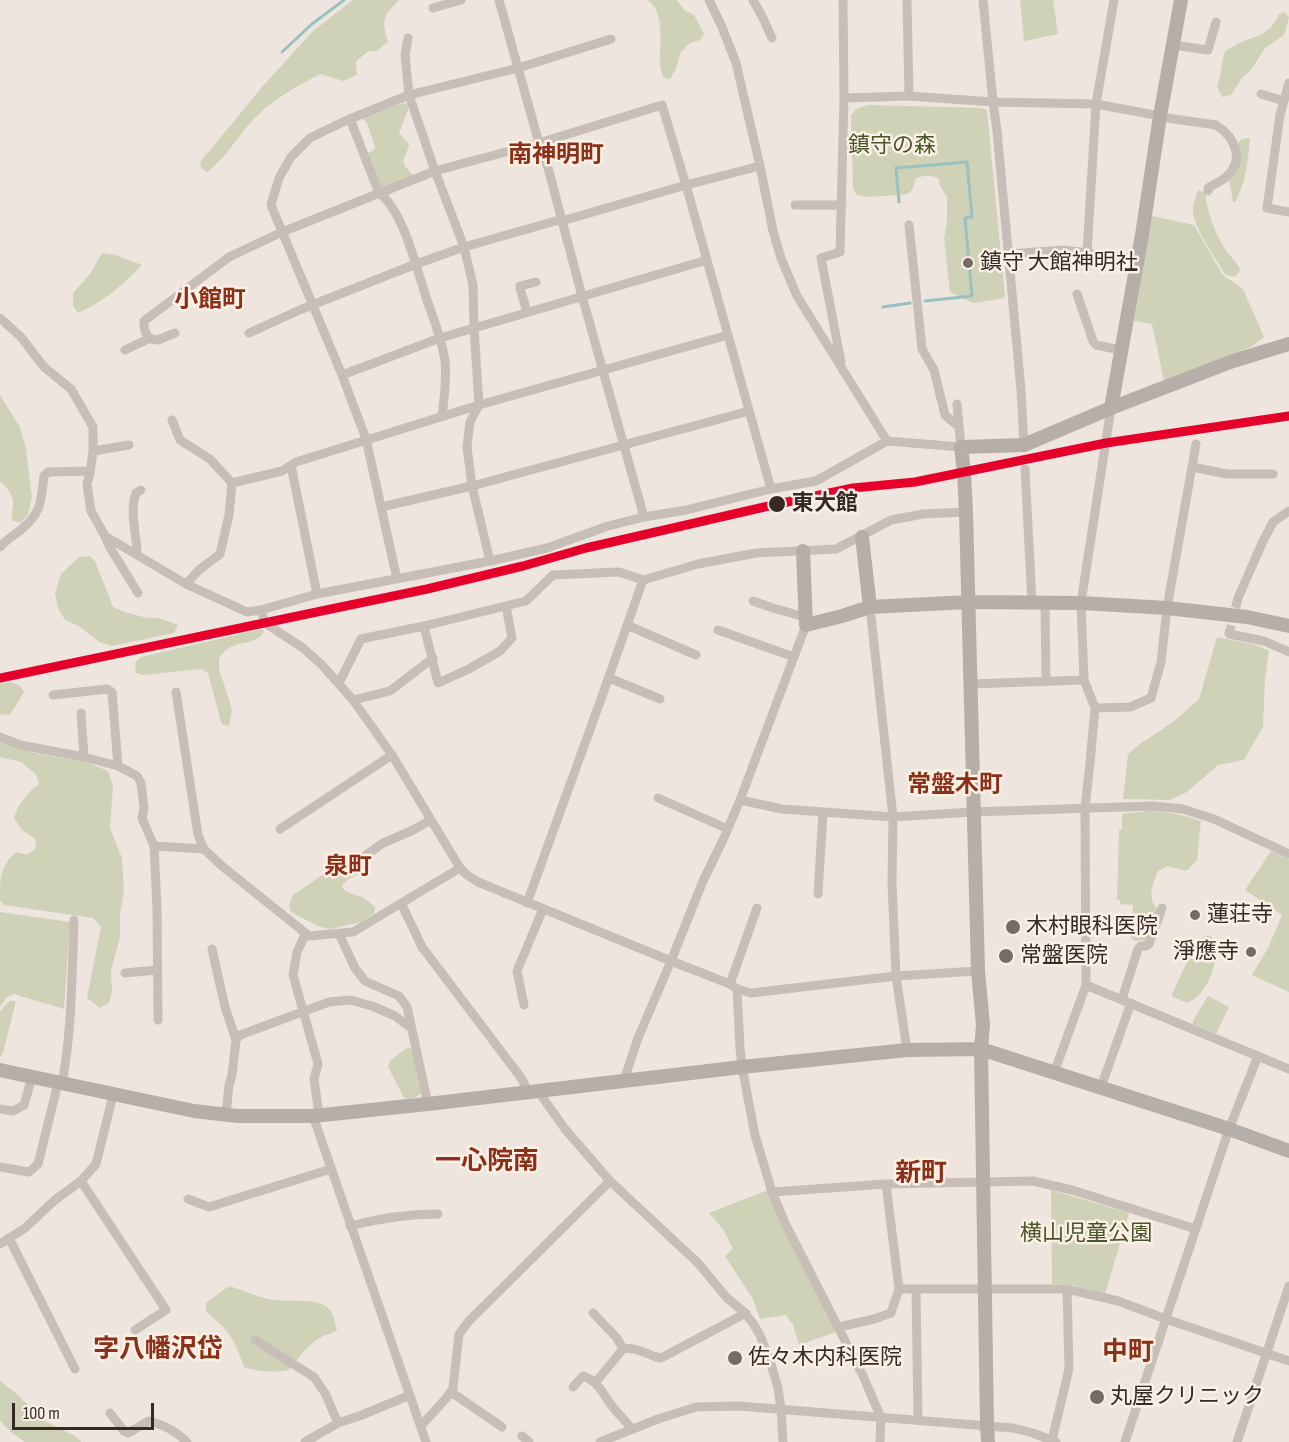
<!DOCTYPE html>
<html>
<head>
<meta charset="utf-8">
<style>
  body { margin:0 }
  #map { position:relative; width:1289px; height:1442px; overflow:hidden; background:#ede5de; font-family:"Sofia Sans Condensed",sans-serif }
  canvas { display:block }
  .scale { position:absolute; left:12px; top:1403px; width:142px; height:27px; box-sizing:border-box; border:3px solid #362a26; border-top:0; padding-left:8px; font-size:18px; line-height:21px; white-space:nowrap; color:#362a26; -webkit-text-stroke:4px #fbf0e5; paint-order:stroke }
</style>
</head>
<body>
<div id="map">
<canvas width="1289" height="1442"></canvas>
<div class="scale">100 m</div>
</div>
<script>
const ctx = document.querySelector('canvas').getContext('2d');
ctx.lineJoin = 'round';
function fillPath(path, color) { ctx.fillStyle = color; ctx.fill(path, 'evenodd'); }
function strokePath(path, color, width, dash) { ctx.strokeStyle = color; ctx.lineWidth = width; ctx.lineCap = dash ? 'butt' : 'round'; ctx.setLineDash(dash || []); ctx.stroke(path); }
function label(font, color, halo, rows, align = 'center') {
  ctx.font = font + ' "Sofia Sans Condensed","Noto Sans JP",sans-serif'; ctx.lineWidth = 5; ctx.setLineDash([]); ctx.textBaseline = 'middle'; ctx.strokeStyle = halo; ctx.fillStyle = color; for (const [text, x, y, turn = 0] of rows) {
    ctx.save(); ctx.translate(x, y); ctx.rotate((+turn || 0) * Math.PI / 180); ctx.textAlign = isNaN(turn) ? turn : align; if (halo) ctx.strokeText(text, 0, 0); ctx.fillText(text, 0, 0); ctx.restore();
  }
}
fillPath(new Path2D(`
  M353,0H399C383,17 381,18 388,42L377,51H369L356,61L357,75L343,81L321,74C297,85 269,102 251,122C236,139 225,159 207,172L201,168L200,162L263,86L312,32Z
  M646,0H677L684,10L694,15L704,34L700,40L690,43L681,52L676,69L670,79L663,77C662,72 660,67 660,63C660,46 665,7 646,0Z
  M1020,0H1053L1058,34L1024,41Z
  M1284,12L1289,17L1284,35L1265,48L1251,70L1242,78L1231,95L1222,97L1217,87C1221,76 1221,63 1225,51C1231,48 1236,44 1242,42C1261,34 1270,34 1279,14Z
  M404,103L407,104L409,107L399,133L409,144L407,152L403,160L405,166L413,175L380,189L368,153L374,150L375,147L367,123L362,118L364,116Z
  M868,105L981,108L987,110L1005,297L1001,299L973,303L950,292L944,239L947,221V197L940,186L939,179C932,174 923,176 916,178L912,190L908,194L867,197L857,195L853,189L851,116L856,109Z
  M1248,138L1250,139C1248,159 1246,184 1235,202H1233L1229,179L1240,157L1238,144L1241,139Z
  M1198,190L1205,193C1208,213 1215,236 1228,253C1232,258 1237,263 1240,269L1239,273L1234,277L1225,274C1216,259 1195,230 1193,213C1192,206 1196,196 1198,190Z
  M1152,216L1194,225L1222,274C1228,280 1236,283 1243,289L1264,337L1251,347L1164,381L1152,324L1134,321Z
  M102,253L115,255L142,265C123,285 103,302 78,313L73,306V293L90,274Z
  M0,395L20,427L26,449L32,498L28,514L21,523L13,521C11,515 12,513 13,507C15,497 7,487 0,481Z
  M90,556L95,561L113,607L125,612L147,618H158L178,625L174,633L112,646L99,642L79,626L65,620L58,608L55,593L61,574L79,557Z
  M262,629L264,631C259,644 240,641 229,648C225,650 222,655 219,658V669L232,709L229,726L223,725L221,722L208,673L201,669L142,675L136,673L135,663L141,657Z
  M1217,637L1256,645L1269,651L1265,679L1263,727L1244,760L1218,765L1187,792L1170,800L1123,799L1128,754L1140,744L1173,722L1199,699Z
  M11,682L20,686L24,692L15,707L9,715L0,714V684Z
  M0,742L34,753L86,762L108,771L113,786L110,828L122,858L124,891L120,914V937L111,971L112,992L109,1003L100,1008L87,998L101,927L93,918L4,905L0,901C0,878 0,867 16,852L27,855L36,848L35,839L21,829L14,818C18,804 27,793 39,784L36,774L21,762L0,757Z
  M1147,811C1166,811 1183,815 1201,821L1197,860L1186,871L1168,866L1158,871C1153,886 1146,897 1158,910L1147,942L1141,940L1135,941L1131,938L1133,905L1120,904V900H1117L1119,830L1122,829V814Z
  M1271,851L1289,859V992L1252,975L1269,946L1282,915L1245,890Z
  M353,858L358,862L361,867L359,874C352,877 344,880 342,888C349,894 354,894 362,897C366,899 371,904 375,907L374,913L361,922L331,929L320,927L291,912L289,905L292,896L345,859Z
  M0,912L70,922L64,1009L14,994L7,997L0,1007Z
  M1207,935L1212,937C1214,944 1216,953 1215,960C1212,977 1203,997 1187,1003L1173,997L1172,994L1196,942Z
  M1208,996L1229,1007L1216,1034L1193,1024V1021Z
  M10,1001H16L3,1053L0,1057V1012L4,1006Z
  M408,1047L412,1049L421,1093C417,1098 410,1100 404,1098L388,1067L390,1061Z
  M768,1190L836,1332L799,1345L793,1325L786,1315L760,1319L753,1299L725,1256L733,1249L723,1229L709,1213Z
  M1051,1190L1129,1213L1105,1294L1073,1285L1052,1284Z
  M229,1286C244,1290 258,1298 274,1300C288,1302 318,1298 328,1308C334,1314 335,1323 337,1330C332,1334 328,1334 323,1336C310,1343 297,1357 291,1369C276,1374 260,1371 245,1368L234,1342L226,1330L206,1311V1303Z
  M0,1381L16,1393L41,1419L75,1436L82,1442H25L12,1433L0,1421Z`), '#cfd2b7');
strokePath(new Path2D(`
  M282,52L312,24L344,0
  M899,202L896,168L967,162L972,217L965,218L972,296L925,301
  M883,307L910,303`), '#99c1bf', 3);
strokePath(new Path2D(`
  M1229,634L1238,598`), '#c8c0b9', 9, [9, 4.5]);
strokePath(new Path2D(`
  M499,0L539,143L548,168L582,296L644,517
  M709,0L722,27L736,63L760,166L773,231L781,258L797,296L887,441
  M753,0L762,16L772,38
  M907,0L909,96
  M983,0L993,102L997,131L1021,390L1024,445
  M433,8L461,0
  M408,38L405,55L409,95L435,171L464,247L473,285L474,328L479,405L470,422L467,447L472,486L490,561
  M1173,45L1208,50L1216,22
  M1289,83L1280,115L1267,208L1289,212
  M1261,94L1284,101
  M844,98L909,96L993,102L1096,104L1160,116
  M1160,117L1216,125C1235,137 1246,161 1225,178C1220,182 1214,184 1208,188V191
  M350,119L379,193C403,210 416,267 425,294C432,316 442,338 445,361C447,379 444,398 442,417
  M795,205H842
  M909,225L922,349L934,370L945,415L958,426
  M1087,253L1096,104L1114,0
  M1008,254L1064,250L1137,259
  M1077,294L1093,341L1096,345L1121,350
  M527,312L520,288V286L536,282
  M0,318L21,337L44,367L71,389L93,427V451L90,473L87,484L91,511L105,536L186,584L247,612L261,610L317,594L490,561L547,548L608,526L644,517L686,510L771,489L816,481L887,441L961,447L957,404
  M175,333L158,340L151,339C145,334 144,330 144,321L229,257L282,232L435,171L539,143L662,105L686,185L771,489
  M249,333L302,309L416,264L464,247L559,220L562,221L686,185L760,166
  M125,350L150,338
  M841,362L821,258L840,252L844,98L843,0
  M342,375L440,338L707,260
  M172,420L180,440L210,459L232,483
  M93,451L129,445
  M291,465L317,594
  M1192,467L1227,474H1273
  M1025,469L1032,602
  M381,507L472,486L749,411
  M105,536L109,546L138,593
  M0,547C7,539 15,535 23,528C42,512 41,499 44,476L48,472L90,471
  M137,555C137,534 129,513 136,493L141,490
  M397,579L366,439L342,375L271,205L279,178L291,157L310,138L345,121L409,95L518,68L611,39
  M186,584L199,570L220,554L229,515L232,483L282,471L296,462L479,405L728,335
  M1238,598L1263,541L1273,522L1289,511
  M753,601L776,609L805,617
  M1045,603L1046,682
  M870,607L893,817L892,883L896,976L907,1050
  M261,610L265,623L303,648L322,665L353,700L392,755L460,868L467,875L478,882L671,961L730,984L737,989L751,993L896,976L978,971
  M627,625L696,655
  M424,626L438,683L469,669L500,651L512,638L506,606
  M718,630L794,657
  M1229,634L1264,641L1289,652
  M609,678L660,699
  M339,683L361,639L424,626L526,601L553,575L619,572L643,580
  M971,684L1084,680
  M176,692L198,835L204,849L222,866L309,936L353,932L460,868
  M53,695L107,689L112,692L118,766L137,776L141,783L144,808L142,818L154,846L204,849
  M353,700L390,691L433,658
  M1095,708L1130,707L1151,698L1161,662L1167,608L1196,444
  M81,713L84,757
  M0,737L20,745L84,757L118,766
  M658,798L728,829
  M740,800L782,809L893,817L973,812L1153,806L1183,809L1214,819L1289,854
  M280,829L392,755
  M154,846L157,908L158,1020
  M362,858L383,843L411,831L431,820
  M818,894L823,812
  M401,903L422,947L522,1079L528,1092
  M527,903L600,702L643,580L698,564L756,553L836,549L891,520L923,514L966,512
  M306,933L297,952L293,975L318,1064L314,1079L319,1115
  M339,934L355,968L365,981L399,996L407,1007L428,1104
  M212,949L225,1007L236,1040
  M125,973L157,970
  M730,984L757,908
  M1086,985L1289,1069
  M737,989L740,1048L742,1067L755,1135L772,1192L785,1223L864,1378L881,1418L880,1442
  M1122,999L1138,949L1141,946H1146L1149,944L1162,908
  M524,1005L517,971L543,909
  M1054,1073L1086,985L1085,808L1090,763L1095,708L1084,680L1081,603L1111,408
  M624,1080L638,1038L671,961L703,881L723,840L740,800L806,625
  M62,1084C72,1031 72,973 74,920
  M1101,1087L1131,1003
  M538,1091L565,1129L610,1181L698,1263L727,1298L744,1312L752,1322L760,1335L771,1364L778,1388L781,1409L783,1442
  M0,1109L13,1111L24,1105L32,1077
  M226,1115L229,1085L232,1075L236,1040L240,1035L329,1002L350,1000L372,1006L395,1016L411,1028
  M313,1116L426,1442
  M0,1167L29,1172L38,1164L58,1083
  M81,1181L166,1310L135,1330
  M772,1192L886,1184L1033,1181L1072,1190L1196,1229
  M188,1199L209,1207L331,1169
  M350,1226C380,1218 408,1214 438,1214
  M9,1238L75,1369
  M0,1244L25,1228L55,1200L81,1181L96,1164L113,1095
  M899,1289H1067L1118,1301L1166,1319L1289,1361
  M916,1289L918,1420
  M593,1313L617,1338L623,1349
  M839,1327L874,1319L891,1313L899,1289L886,1184
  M255,1340L314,1377L325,1393L338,1423
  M595,1383L623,1349C637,1346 648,1356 661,1358L746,1313
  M573,1387L583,1376C595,1380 601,1389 607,1399C614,1410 624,1419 632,1429
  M451,1392L502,1427
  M110,1413L124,1431L128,1433L149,1421C166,1426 174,1430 187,1442
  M421,1426L448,1396L453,1388L459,1334L469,1321L610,1181
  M522,1436L529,1442
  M1052,1440L1069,1369L1067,1289
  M305,1442L338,1423L362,1415L410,1395
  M600,1442L658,1419L696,1407L739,1406L1013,1428L1033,1433L1056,1442
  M1125,1442L1229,1129L1258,1056
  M1237,1442L1289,1286`), '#c6beb7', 9);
strokePath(new Path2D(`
  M1111,408L1142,235L1160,116L1181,0
  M862,537L870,607
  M803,551L806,625L842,616L870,607L969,602L1081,603L1167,608L1247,617L1289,626
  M0,1070L194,1111L238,1116H313L428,1104L742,1067L907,1050L981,1049L1229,1129L1289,1151
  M988,1442L987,1425L981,1049L983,1025L978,971L966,512L964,472L961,447L1024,445L1111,408L1233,361L1289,344`), '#b6aea8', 14);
strokePath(new Path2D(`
  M0,678L427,589L523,566L586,548L773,505L853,488L915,482L1106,443L1289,416`), '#e4002b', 9);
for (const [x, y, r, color] of [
  [968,263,6,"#766b66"],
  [777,504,9,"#362a26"],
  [1195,915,6,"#766b66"],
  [1013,927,8,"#766b66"],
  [1251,952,6,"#766b66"],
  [1006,956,8,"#766b66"],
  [735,1358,8,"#766b66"],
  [1097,1397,8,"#766b66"]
]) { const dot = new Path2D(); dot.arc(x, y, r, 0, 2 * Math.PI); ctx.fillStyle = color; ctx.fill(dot); strokePath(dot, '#fbf0e5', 2); }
label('22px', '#475628', '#fbf0e5', [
  ["鎮守の森",892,146],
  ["横山児童公園",1086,1234]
]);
label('22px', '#362a26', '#fbf0e5', [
  ["鎮守 大館神明社",980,263],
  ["蓮荘寺",1207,915],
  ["木村眼科医院",1026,927],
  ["淨應寺",1239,952,"right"],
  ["常盤医院",1020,956],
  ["佐々木内科医院",748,1358],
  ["丸屋クリニック",1110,1397]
], 'left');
label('bold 22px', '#362a26', '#fbf0e5', [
  ["東大館",792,504]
], 'left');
label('bold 24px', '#8b3119', '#fbf0e5', [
  ["南神明町",556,156],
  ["小館町",210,301],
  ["常盤木町",955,786],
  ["泉町",348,868]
]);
label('bold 26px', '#8b3119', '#fbf0e5', [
  ["一心院南",487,1162],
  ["新町",921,1174],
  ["字八幡沢岱",158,1350],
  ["中町",1128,1353]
]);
</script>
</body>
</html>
